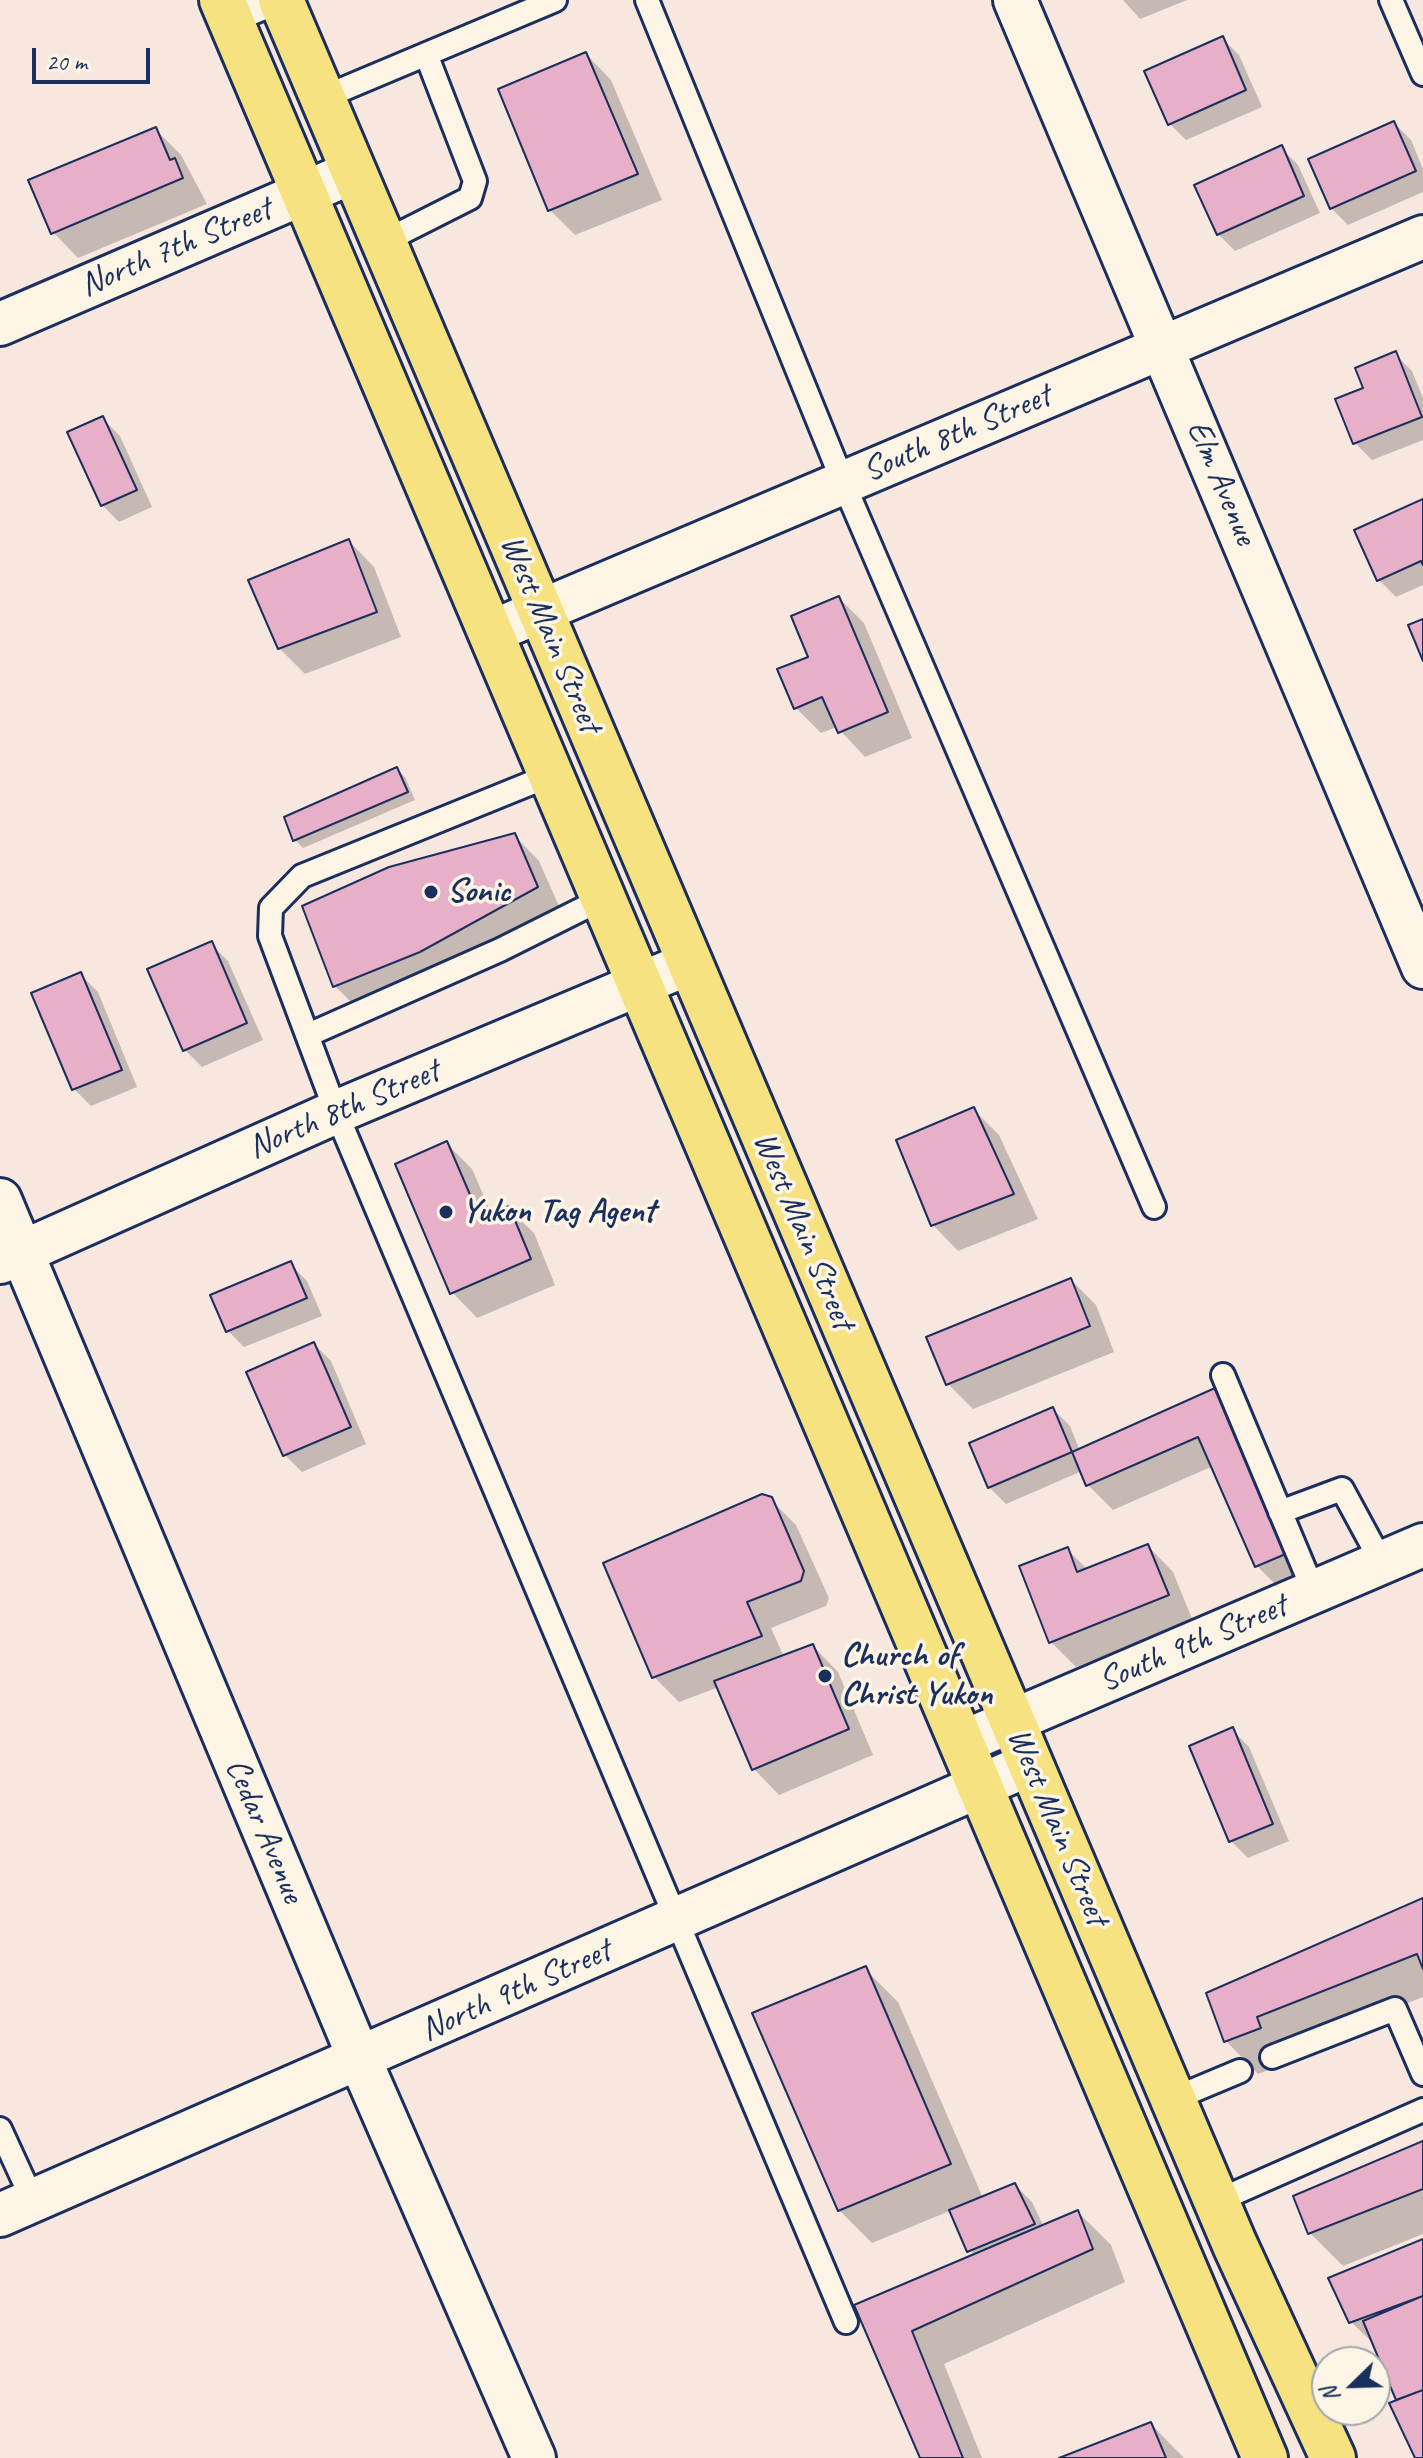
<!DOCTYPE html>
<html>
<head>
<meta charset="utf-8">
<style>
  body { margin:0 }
  #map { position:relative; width:1423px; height:2458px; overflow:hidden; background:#f8e7df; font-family:Caveat,sans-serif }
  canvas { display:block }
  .north { position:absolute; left:1311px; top:2346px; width:80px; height:80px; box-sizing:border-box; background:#fcf5e5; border:2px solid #a2a6af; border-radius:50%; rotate:247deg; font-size:22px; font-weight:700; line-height:32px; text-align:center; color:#1b2f5e }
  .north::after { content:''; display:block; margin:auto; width:28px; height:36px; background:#1b2f5e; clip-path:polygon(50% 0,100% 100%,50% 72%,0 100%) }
  .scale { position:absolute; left:32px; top:48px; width:118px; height:36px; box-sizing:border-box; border:4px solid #1b2f5e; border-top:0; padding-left:10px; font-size:24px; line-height:28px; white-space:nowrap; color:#1b2f5e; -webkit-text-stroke:6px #fcf5e5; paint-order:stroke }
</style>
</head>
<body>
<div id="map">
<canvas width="1423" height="2458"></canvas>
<div class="north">N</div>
<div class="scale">20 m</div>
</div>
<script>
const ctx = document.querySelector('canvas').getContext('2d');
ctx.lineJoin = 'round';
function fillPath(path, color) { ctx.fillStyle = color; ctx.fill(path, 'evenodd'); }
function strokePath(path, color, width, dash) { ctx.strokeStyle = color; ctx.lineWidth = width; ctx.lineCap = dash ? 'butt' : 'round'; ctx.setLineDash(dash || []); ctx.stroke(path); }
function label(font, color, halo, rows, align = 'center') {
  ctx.font = font + ' Caveat,sans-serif'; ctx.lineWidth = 7; ctx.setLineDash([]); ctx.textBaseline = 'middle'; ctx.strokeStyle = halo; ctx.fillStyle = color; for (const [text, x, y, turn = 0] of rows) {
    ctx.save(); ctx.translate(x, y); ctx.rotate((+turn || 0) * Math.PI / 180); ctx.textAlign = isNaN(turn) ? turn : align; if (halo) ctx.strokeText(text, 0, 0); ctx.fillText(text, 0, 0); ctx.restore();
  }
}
fillPath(new Path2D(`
  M1123,0H1187L1140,19Z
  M1222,38L1239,55L1262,107L1186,140L1169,123Z
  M586,54L611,80L662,200L575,235L550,210Z
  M1394,123L1411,140L1423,169V192L1348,225L1331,208Z
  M155,129L181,155L207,204L78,258L53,232Z
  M1281,148L1298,165L1320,213L1235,251L1218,234Z
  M1395,354L1412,371L1423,398V440L1372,460L1355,443L1337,400L1366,389Z
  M103,419L120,436L152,507L119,522L102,505Z
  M1423,502V585L1396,597L1379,580Z
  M349,541L374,567L401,637L305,674L279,648Z
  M839,598L864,623L912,738L865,757L837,727L821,733L796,708L810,658Z
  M397,769L405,777L415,800L303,848L295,840Z
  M514,835L539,861L562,913L361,1012L335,986L305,907Z
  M211,944L228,961L263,1040L202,1067L185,1050Z
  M81,975L98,992L137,1087L91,1106L74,1089Z
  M973,1109L999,1135L1038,1219L958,1251L933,1225Z
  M447,1144L472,1169L492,1215L508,1208L534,1233L555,1285L477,1318L452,1292Z
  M290,1264L307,1281L322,1316L244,1347L227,1330Z
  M1071,1280L1096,1305L1114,1352L973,1409L948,1384Z
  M314,1344L331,1361L366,1444L302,1472L285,1455Z
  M1214,1390L1240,1416L1312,1578L1282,1591L1257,1566L1213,1466L1113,1510L1088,1485L1082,1471L1006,1504L989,1487L1053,1409L1070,1426L1080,1451Z
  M770,1499L796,1525L829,1598L826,1606L771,1628L784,1657L813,1646L838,1672L873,1755L779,1795L754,1769L719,1687L679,1702L654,1677Z
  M1148,1546L1173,1572L1193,1621L1076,1667L1051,1642L1067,1549L1088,1570Z
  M1232,1730L1249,1747L1289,1841L1248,1858L1231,1841Z
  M1423,1901V1997L1288,2050L1293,2061L1258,2074L1226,2041L1208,1994Z
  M865,1969L898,2002L983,2198L1015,2185L1032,2202L1044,2227L1078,2212L1111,2245L1125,2282L944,2364L982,2458H922L857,2306L974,2256L952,2210L872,2243L839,2210Z
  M1423,2143V2234L1343,2266L1310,2233Z
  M1423,2242V2458H1417L1399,2401L1376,2346L1351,2322Z
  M1151,2424L1184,2458H1065Z`), '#0003');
const building = new Path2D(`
  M1223,36L1246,90L1168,125L1144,71Z
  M586,52L638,174L548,211L498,89Z
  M1394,121L1416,171L1330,209L1308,159Z
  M156,127L170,160L175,158L183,178L51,234L28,180Z
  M1282,145L1304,196L1217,235L1194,185Z
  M1396,351L1422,417L1353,444L1335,399L1363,388L1355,368Z
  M103,416L137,490L101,506L67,432Z
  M1423,499V565L1421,561L1377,581L1354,530Z
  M349,539L377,612L278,649L248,580Z
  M839,596L888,712L838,733L822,697L794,709L777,669L808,657L791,616Z
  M1423,619V661L1408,625Z
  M397,767L408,792L293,841L284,817Z
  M515,833L538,887L420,952L333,987L302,906L389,867Z
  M212,941L247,1023L183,1051L147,969Z
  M81,972L122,1070L72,1090L31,993Z
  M974,1107L1014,1194L931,1226L896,1140Z
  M447,1141L480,1218L509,1206L531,1259L450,1294L395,1164Z
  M291,1261L307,1298L226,1332L210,1295Z
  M1071,1278L1090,1326L946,1385L926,1337Z
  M314,1342L351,1427L283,1456L246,1372Z
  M1215,1388L1288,1553L1255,1567L1198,1437L1086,1486L1072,1452Z
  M1053,1407L1072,1452L988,1488L969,1443Z
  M762,1494L772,1497L804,1571L801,1581L747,1602L762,1636L652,1678L603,1563Z
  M1148,1544L1169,1595L1049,1643L1019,1566L1068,1547L1077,1572Z
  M813,1644L849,1729L752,1770L714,1681Z
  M1233,1727L1273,1824L1229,1842L1189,1746Z
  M1423,1898V1969L1417,1954L1257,2017L1261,2028L1224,2042L1206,1993Z
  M866,1966L951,2164L838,2211L752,2013Z
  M1423,2141V2189L1308,2234L1293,2196Z
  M1015,2183L1035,2224L967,2252L949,2210Z
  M1078,2210L1093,2249L912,2331L963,2458H920L854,2305Z
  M1423,2239V2296L1349,2323L1328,2278Z
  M1423,2296V2390L1396,2400L1363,2321Z
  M1423,2390V2458H1415L1389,2403Z
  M1151,2422L1166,2458H1059Z`);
fillPath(building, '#e7b0c8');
strokePath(building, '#1b2f5e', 2);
const lane = new Path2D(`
  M647,0L843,482L1154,1207
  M1391,0L1423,74
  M322,98L555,0
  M383,242L470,198L475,181L426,54
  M551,775L302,876L271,908L270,936L336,1112L846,2322
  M308,1035L500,950L604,898
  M1223,1375L1314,1592
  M1280,1512L1342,1489L1382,1563
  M1272,2057L1395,2009L1423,2074
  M1173,2099L1240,2071
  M0,2129L33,2201
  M1217,2201L1423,2110`);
const street = new Path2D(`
  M1015,0L1423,967
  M228,12L257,0
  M0,324L353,172
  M491,632L1423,237
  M0,1200L360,2060L534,2458
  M0,1262L336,1112L690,963
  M963,1742L1423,1545
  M0,2215L1030,1764`);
const primary = new Path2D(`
  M222,0L1265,2458
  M281,0L1235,2245L1333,2458`);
strokePath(lane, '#1b2f5e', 28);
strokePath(street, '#1b2f5e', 48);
strokePath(primary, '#1b2f5e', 50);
strokePath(lane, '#fcf5e5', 22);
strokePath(street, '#fcf5e5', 42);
strokePath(primary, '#f6e281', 44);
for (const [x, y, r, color] of [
  [431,892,8,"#1b2f5e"],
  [446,1212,8,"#1b2f5e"],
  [825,1676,8,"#1b2f5e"]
]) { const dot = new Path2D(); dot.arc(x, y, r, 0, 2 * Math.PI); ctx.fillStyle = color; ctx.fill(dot); strokePath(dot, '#fcf5e5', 3); }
label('34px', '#1b2f5e', '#fcf5e5', [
  ["North 7th Street",176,248,-23],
  ["South 8th Street",957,434,-23],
  ["Elm Avenue",1221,483,67],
  ["West Main Street",550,634,67],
  ["North 8th Street",344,1110,-23],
  ["West Main Street",803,1231,67],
  ["South 9th Street",1193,1644,-23],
  ["West Main Street",1057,1827,67],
  ["Cedar Avenue",264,1831,67],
  ["North 9th Street",516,1991,-24]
]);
label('bold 34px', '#1b2f5e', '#fcf5e5', [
  ["Sonic",447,892],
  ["Yukon Tag Agent",462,1212],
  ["Church of",841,1656],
  ["Christ Yukon",841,1695]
], 'left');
</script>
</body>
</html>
